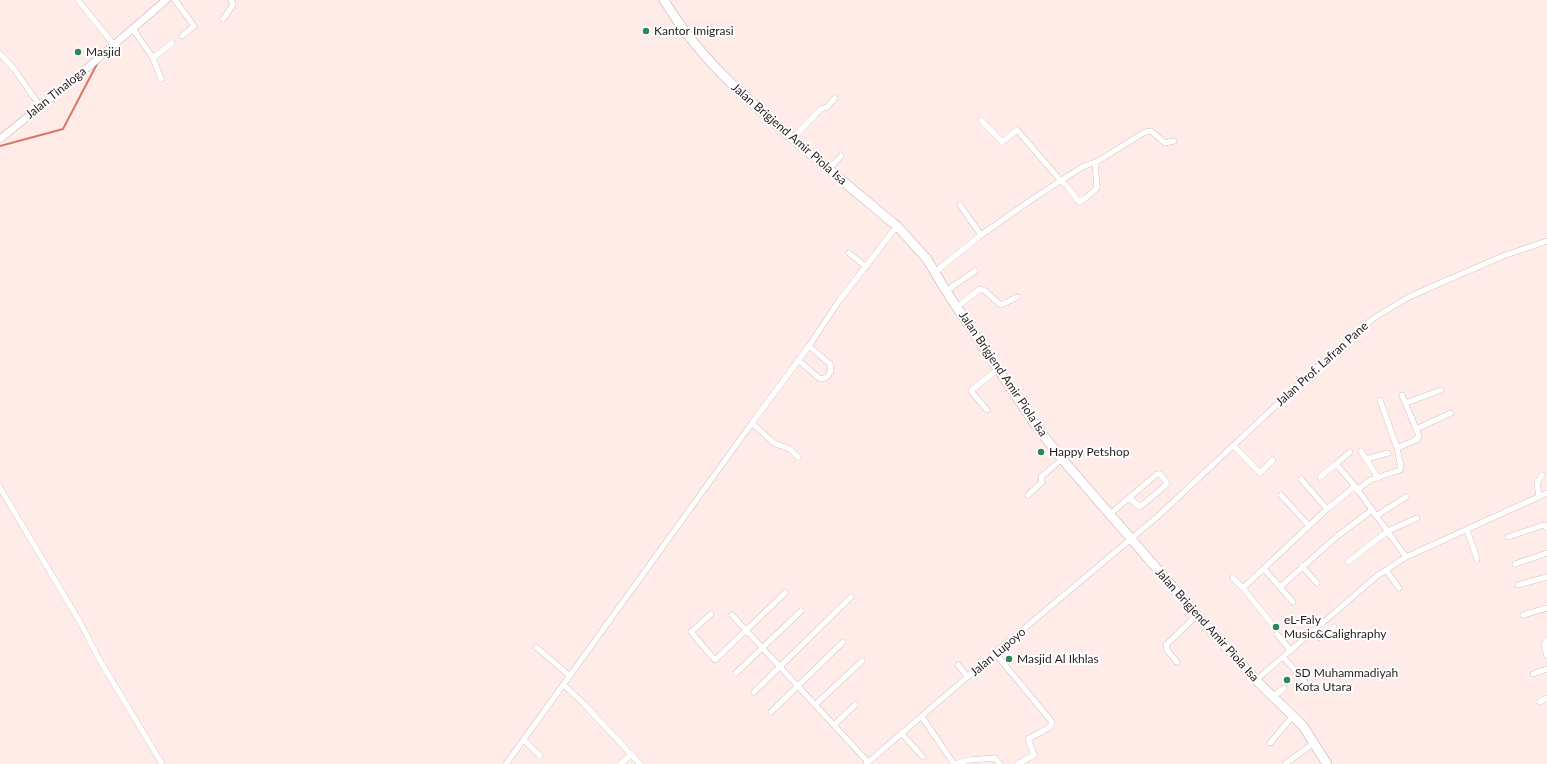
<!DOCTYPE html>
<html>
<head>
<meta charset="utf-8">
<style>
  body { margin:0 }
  canvas { display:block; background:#ffece9 }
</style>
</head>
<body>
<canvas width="1547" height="764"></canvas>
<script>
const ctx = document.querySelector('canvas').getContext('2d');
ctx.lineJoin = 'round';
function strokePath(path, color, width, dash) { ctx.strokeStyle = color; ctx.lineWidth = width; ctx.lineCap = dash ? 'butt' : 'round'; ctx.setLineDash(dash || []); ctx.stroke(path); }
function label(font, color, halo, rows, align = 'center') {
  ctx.font = font + ' Lato,sans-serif'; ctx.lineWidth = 4; ctx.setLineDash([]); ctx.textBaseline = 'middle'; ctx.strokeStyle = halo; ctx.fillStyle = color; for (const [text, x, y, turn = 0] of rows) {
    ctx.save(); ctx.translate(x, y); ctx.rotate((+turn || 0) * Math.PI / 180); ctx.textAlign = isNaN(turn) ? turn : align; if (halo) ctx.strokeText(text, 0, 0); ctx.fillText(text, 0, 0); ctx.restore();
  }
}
strokePath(new Path2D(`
  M0,146L63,129L98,62`), '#d97669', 2);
const minor = new Path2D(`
  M78,0L114,45
  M175,0L194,26L182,36
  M223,19L233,5L231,0
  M133,29L153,58L161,79
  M0,54L14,69L40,106
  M153,58L172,43
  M981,120L1002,142L1017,130L1061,181L1067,186L1079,202L1086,198L1097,188L1095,163
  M793,138L821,109L827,107L835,98
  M829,169L841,156
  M960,205L981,235
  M849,253L866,267
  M935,272L981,235L1031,200L1082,167L1098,161L1145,132L1151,131L1165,143L1174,141
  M946,291L975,271
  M957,307L980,289L985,291L1001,305L1017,297
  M798,360L819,378L822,379L827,377L831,371L830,364L809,346
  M1406,403L1441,390
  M987,410L971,391L998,369
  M1416,429L1451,413
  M1234,446L1260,473L1273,460
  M1397,448L1416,440L1419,436L1402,395
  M1361,451L1378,478
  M1350,452L1336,464L1355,486
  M798,457L790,449L774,443L752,423L809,346L839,301L897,226
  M1366,459L1388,453
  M1320,477L1336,464
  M1301,479L1327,509
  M0,488L81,624L99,659L162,764
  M1357,490L1370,480L1400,470L1401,467L1397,448L1380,400
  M1028,495L1042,482L1041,477L1062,459
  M1281,495L1309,526
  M1539,496L1537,483L1542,475
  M1109,515L1157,474H1160L1167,483L1166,485L1140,507L1129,498
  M1376,516L1406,497
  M1467,530L1477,559
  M1508,537L1544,525L1547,528
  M1348,562L1388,531L1417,518
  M1515,564L1547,553
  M1302,566L1317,583
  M1264,569L1293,602
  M1386,570L1399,588
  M1233,578L1243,588
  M1518,585L1547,577
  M1280,587L1335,538L1372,510
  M711,614L691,632L715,660L785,593
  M732,615L868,762
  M1523,615L1547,608
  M1271,623L1243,588L1327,509L1355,486L1406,557
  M1312,633L1320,638L1334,627
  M1277,634L1291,651
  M1547,640L1544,645L1547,656
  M536,647L570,676
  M995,653L1052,722L1050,727L1028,739L1034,755L1018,764
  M1283,657L1307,684
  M1177,662L1167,650L1166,645L1197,615
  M958,665L968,677
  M736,673L801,611
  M1533,674L1547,669
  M1256,680L1377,576L1406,557L1547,493
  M564,685L583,703L640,764
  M754,692L851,597
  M1273,697L1284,688
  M1540,702L1547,698
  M815,705L862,661
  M771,712L843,642
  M922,717L954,764
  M834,725L855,705
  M902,734L923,757
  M524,740L540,756
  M1270,743L1293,716
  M506,764L752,423
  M620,764L631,755
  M866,764L995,653L1157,517L1331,354L1374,318L1407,298L1436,285L1503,256L1547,241
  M956,764L969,760L995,758L1000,764
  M1285,764L1314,743`);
const tertiary = new Path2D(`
  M0,139L73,80L166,0`);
const primary = new Path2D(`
  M664,0C697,56 744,97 793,139C828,168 862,198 897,226L927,259L946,291L1034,423L1062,459L1197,615L1256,680L1303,726L1327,764`);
strokePath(minor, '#bba4a1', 6);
strokePath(tertiary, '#bba4a1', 8);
strokePath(primary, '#bba4a1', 10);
strokePath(minor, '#fff', 5.5);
strokePath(tertiary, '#fff', 7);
strokePath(primary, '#fff', 9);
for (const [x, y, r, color] of [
  [646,31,4,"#2d865c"],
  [78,52,4,"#2d865c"],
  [1041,452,4,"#2d865c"],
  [1276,627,4,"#2d865c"],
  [1009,659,4,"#2d865c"],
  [1287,680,4,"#2d865c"]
]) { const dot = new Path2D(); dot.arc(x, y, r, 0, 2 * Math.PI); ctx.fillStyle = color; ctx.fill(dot); strokePath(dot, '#fff', 1.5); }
label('12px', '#251d1c', '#fff', [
  ["Kantor Imigrasi",654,31],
  ["Masjid",86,52],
  ["Happy Petshop",1049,452],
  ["eL-Faly",1284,620],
  ["Music&Calighraphy",1284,634],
  ["Masjid Al Ikhlas",1017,659],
  ["SD Muhammadiyah",1295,673],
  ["Kota Utara",1295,687]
], 'left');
label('12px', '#251d1c', '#fff', [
  ["Jalan Tinaloga",56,93,-39],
  ["Jalan Brigjend Amir Piola Isa",789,134,41],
  ["Jalan Prof. Lafran Pane",1322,364,-42],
  ["Jalan Brigjend Amir Piola Isa",1003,374,56],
  ["Jalan Brigjend Amir Piola Isa",1207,625,48],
  ["Jalan Lupoyo",998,652,-40]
]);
</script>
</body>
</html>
